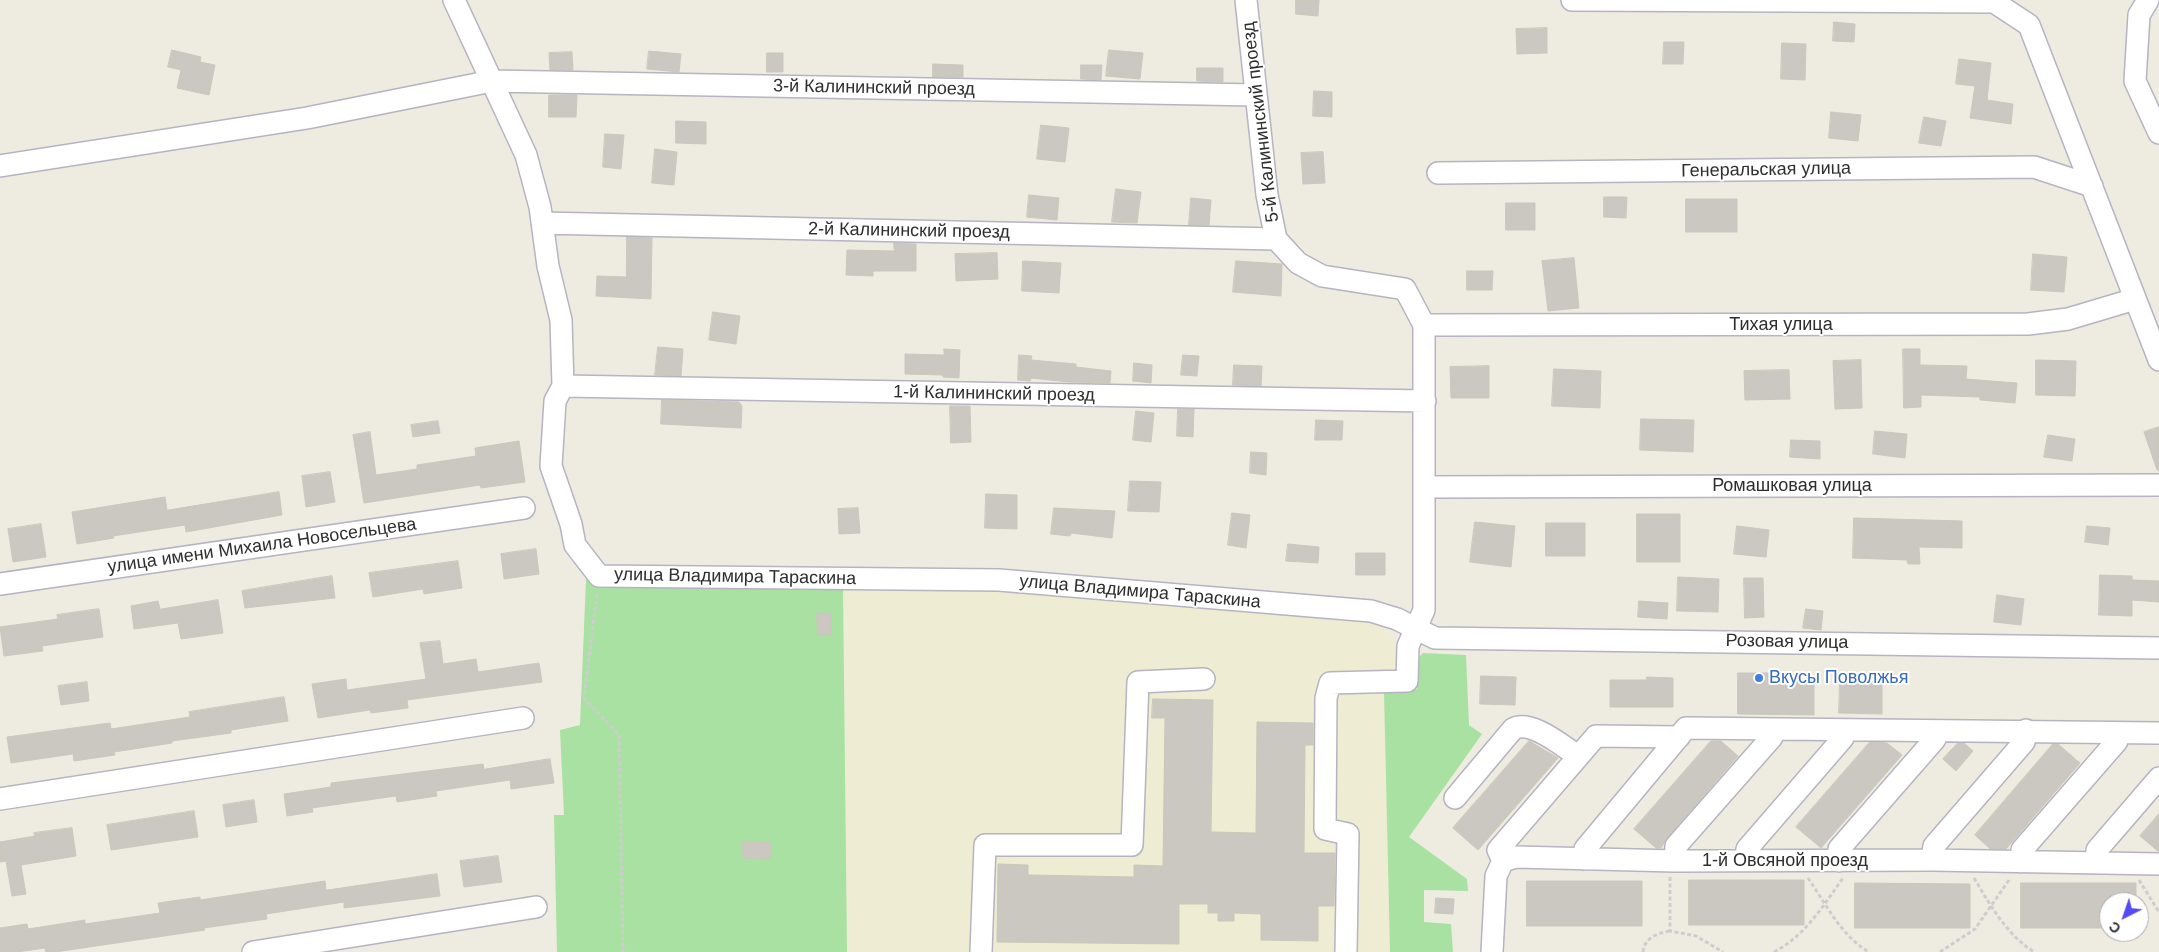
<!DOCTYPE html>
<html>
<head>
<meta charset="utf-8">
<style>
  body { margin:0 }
  #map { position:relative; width:2159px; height:952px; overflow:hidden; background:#eeece1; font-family:Arial,sans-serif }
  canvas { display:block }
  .north { position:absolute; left:2099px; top:892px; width:50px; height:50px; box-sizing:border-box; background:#fff; border:1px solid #ababab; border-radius:50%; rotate:221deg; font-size:14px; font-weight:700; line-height:20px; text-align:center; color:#2e2e2e }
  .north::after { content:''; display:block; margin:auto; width:18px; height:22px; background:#534bf1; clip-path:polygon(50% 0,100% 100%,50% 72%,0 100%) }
</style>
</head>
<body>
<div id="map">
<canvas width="2159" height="952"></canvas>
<div class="north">С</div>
</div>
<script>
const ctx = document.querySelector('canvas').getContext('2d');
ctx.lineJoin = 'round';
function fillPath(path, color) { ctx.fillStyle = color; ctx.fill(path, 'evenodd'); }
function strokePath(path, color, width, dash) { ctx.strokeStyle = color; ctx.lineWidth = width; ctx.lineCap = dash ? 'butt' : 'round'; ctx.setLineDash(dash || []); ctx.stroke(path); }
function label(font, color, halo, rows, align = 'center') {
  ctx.font = font + ' Arial,sans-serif'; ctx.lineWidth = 4; ctx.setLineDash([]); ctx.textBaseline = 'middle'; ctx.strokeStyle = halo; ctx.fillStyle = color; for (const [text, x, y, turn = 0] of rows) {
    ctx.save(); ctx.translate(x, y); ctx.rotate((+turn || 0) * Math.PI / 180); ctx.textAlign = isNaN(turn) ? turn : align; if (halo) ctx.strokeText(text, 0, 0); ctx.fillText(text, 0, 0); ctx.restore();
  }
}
fillPath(new Path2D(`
  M998,588L1363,621L1382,628L1397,643L1390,952H847L843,589Z`), '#eeecd2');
fillPath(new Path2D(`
  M586,579L608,585L843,589L847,952H557L554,815H564L560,730L580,725Z
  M1423,653L1466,655L1469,725L1482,734L1409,837L1467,879L1468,891L1424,890V922L1451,924L1453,952H1390L1384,691L1417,689L1416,660Z`), '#a8e1a1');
const building = new Path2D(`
  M1296,0H1319L1318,16L1296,14Z
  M1834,22L1855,24L1854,42L1833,41Z
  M1547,28V53L1517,54L1516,29Z
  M1664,42H1684L1683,64H1663Z
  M1782,43L1806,44L1805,80L1781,79Z
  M172,50L201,57L200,62L215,65L209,95L177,88L181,70L168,67Z
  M1109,50L1143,53L1140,79L1106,76Z
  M649,51L681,54L679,72L647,69Z
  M572,52L573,70H550L549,53Z
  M767,53H783V72H767Z
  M1959,59L1991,63L1987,100L2013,104L2011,124L1970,118L1975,86L1956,84Z
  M933,64L963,65V77H933Z
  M1081,65H1102L1101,80L1081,79Z
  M1197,68H1223V82L1197,81Z
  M1314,91L1332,92V117L1313,116Z
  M549,95H577L576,117H549Z
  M1831,112L1861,115L1858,141L1829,138Z
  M1924,117L1946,121L1941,146L1919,143Z
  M676,121L706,122V144L676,143Z
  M1041,125L1069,128L1065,162L1037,159Z
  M605,134L624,135L621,169L603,167Z
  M655,149L677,152L674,185L652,183Z
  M1323,152L1325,183L1303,184L1301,153Z
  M1116,189L1141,192L1137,223L1112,222Z
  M1029,195L1059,198L1057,220L1027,217Z
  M1604,197H1627L1626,218L1604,217Z
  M1191,198L1211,200L1209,225H1189Z
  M1686,199H1737V232H1686Z
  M1506,203H1535V230H1506Z
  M627,237L652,238L651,299L596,296L597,276L626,277Z
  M894,243L916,244V271H873V276L846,275L847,250L894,251Z
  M997,253L998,279L956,281L955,254Z
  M2033,254L2067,257L2064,292L2031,290Z
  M1574,258L1579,308L1548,311L1542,261Z
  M1023,261L1061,263L1059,293L1022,291Z
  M1236,261L1282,264L1281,296L1233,292Z
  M1467,271H1493L1492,290H1467Z
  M713,312L740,316L736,344L709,340Z
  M658,347L683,349L681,376L655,375Z
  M944,349L960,350L959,378L943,377V375L905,374V354L944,355Z
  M1903,349H1920V365L1967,366L1966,379L2017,383L2015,403L1980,400V397L1921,395V407L1904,408Z
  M1019,355L1032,356L1031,360L1076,364V367L1111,371L1110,383L1069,382L1031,378L1030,381L1018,380Z
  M1183,355L1199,356L1197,376L1181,375Z
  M1861,360L1862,408L1835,409L1833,361Z
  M2036,360L2076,361L2075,396L2036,395Z
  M1134,363L1152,365L1151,383L1133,381Z
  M1234,365L1262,366L1261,386L1233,385Z
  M1489,366V398H1451L1450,367Z
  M1554,369L1601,371L1600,408L1552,406Z
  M1789,370L1790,399L1745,400L1744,371Z
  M662,400L739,402L742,406L741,428L661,424Z
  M950,406H970L971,442L951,443Z
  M1178,409H1194L1193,437L1177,436Z
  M1136,411L1154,413L1151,442L1133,440Z
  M1641,419L1694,420L1693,452L1640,450Z
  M1316,420L1343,421L1342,440H1315Z
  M438,421L440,433L413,437L411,425Z
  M2159,427V470H2157L2144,432Z
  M1875,431L1907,434L1905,458L1873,454Z
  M370,432L376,475L417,469V465L476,456L475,448L519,441L525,482L481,488L480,485L364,503L353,435Z
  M2048,435L2075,439L2072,461L2044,457Z
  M1791,440L1820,441V459L1790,457Z
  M1251,452L1267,453L1266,475L1250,473Z
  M330,472L335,502L306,507L302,476Z
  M1130,481L1161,482L1159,512L1128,511Z
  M279,492L282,515L186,532L185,525L113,536L114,538L77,544L72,512L165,497L167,510Z
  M986,494L1017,495V529L985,528Z
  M858,508L860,533L839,534L838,509Z
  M1054,508L1115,511L1112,538L1071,533L1070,536L1051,534Z
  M1232,513L1250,515L1246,548L1228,545Z
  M1637,514H1680V562H1637Z
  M1854,518L1962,521V548L1919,547L1920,564H1908L1907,560L1853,558Z
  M1475,522L1515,526L1511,567L1470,562Z
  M1546,523H1585V556H1546Z
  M41,524L46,557L13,562L8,529Z
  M1737,526L1769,530L1766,557L1734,554Z
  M2087,526L2110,528L2108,545L2085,542Z
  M1288,544L1319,547L1318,563L1286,561Z
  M536,549L539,574L504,579L501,554Z
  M1356,553H1385V575H1356Z
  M458,561L462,588L424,594L423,589L373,597L369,573Z
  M2100,575L2132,576V580L2159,581V602L2132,600V616L2099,615Z
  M332,576L335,598L245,608L242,591Z
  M1678,577L1719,579L1718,612L1677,611Z
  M1744,578H1763L1764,617L1745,618Z
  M1997,595L2024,599L2021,625L1994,622Z
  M218,600L223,633L181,639L178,623L134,629L131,606L158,601L160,609Z
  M1639,601L1668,603L1667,619L1638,617Z
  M99,609L103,637L42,646L43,651L4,656L0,627L58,619L57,615Z
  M1806,609L1823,611L1821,630L1803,628Z
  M817,613H831V635H818Z
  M440,641L443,664L476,659L478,672L539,663L542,682L407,700L408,708L371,713L370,710L318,718L312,684L346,679L347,690L426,679L420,643Z
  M1738,673H1777V682H1814V715L1738,714Z
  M1481,676L1516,677L1515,705L1480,704Z
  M1647,677L1673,678V707H1610V680H1646Z
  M1840,681H1882V714L1839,713Z
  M87,682L89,701L61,705L58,686Z
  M284,697L288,721L231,730V733L172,741V743L114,752L115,755L74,761L73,754L11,763L7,737L110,723L111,729L190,717L189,712Z
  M1153,699L1213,700L1211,832L1256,833L1257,722L1313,723V745H1305L1304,853H1335L1334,906H1318V941L1261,940V914L1234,913V921H1218V913H1208V904H1179V944L997,942L998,864L1028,865V875L1134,877V865L1163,866L1165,718H1152Z
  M1529,741L1558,758L1478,850L1453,828Z
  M1711,741H1721L1738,756L1667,838L1661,848H1656L1634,829Z
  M1870,742L1887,743L1902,755L1821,848L1796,827Z
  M1958,743H1964L1973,751L1956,771L1943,759Z
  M2053,744H2058L2080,763L2006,849H1990L1975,835Z
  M550,759L554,783L511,789L510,780L436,791L437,796L397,802L396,796L312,808L313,812L287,816L284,794L331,787V783L483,764L484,769Z
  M254,800L257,822L226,827L223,805Z
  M194,811L198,837L111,850L107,825Z
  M2159,814V852L2140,836Z
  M72,828L76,856L21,865L26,894L12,896L6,861L0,862V842L35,836L34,833Z
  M743,841L771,842L770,859L743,858Z
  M498,856L502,882L464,887L460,861Z
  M437,874L440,896L344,908V902L266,914L267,919L204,928L205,930L55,952H46L45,948L17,952H0V928L27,924L28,929L85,920V924L160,913L158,903L200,897V900L325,881L326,890Z
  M1689,880H1804V925H1689Z
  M1527,881H1642V926H1527Z
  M1855,883L1970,884V928H1855Z
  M2021,883H2136V902H2109V928H2021Z
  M1436,898L1454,899L1453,914L1435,913Z`);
fillPath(building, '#cac8c0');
strokePath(building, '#cac8ba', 1);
const minor = new Path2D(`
  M454,0L526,155L540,207L548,266L561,320L563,386L555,401L551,466L571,524L575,545L599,576L999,580L1371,611L1397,619L1435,638L2159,648
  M1246,0L1267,195L1276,239L1298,263L1322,276L1405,289L1424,325V610L1408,646L1407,681L1330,683L1326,698L1325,829L1348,834L1346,952
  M1572,0L1994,2L2029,25L2159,360
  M2148,0L2139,15L2135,81L2159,133
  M0,166L307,118L492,81L1256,95
  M1438,173L2034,167L2092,186
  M542,223L1276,239
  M1424,325L2028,324L2068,319L2135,299
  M563,386L1425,401
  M1425,487L2159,485
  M0,584L524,508
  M1455,798L1513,729C1531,719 1562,746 1578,756
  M0,799L523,718
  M1584,859L1585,849L1686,728L2159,733
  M1746,859L1747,849L1843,738L1844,730
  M1932,860L1934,846L2024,742L2026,730
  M1503,861L1498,850L1596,736L1679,737
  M1675,861L1676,846L1772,737L1773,729
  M1839,861V849L1935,739V731
  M2021,862L2022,850L2117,741L2118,733
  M2096,863L2097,850L2159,778
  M253,952L536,907
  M981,952L985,845H1132L1138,682L1204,679
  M1492,952L1496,876L1503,861L1516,857L1675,861L1932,860L2159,864`);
strokePath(minor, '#b5b4c0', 24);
strokePath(new Path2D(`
  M597,594L584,698L619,735L623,952
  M1670,877V931L1696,936L1723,952
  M1808,878C1826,904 1841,936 1869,952
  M1974,878C1991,906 2006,934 2034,952
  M2139,880L2159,912
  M1643,952C1644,938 1658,933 1670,931
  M1774,952C1805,936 1823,906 1843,878
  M1940,952L1975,929L2009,880`), '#cdcdcd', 3, [4, 2.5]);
strokePath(minor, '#fff', 21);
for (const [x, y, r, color] of [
  [1759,678,5,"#3f7fe0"]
]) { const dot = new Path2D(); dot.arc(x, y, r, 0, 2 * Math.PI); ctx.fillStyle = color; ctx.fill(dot); strokePath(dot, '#fff', 2); }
label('18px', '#2e2e2e', '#fff', [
  ["3-й Калининский проезд",874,88,1],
  ["5-й Калининский проезд",1261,122,-97],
  ["Генеральская улица",1766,170,-1],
  ["2-й Калининский проезд",909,231,1],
  ["Тихая улица",1781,325],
  ["1-й Калининский проезд",994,394,1],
  ["Ромашковая улица",1792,486],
  ["улица имени Михаила Новосельцева",262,546,-8],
  ["улица Владимира Тараскина",735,577,1],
  ["улица Владимира Тараскина",1140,592,5],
  ["Розовая улица",1787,642,1],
  ["1-й Овсяной проезд",1785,861]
]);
label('18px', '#366cbe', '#fff', [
  ["Вкусы Поволжья",1769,678]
], 'left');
</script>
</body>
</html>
